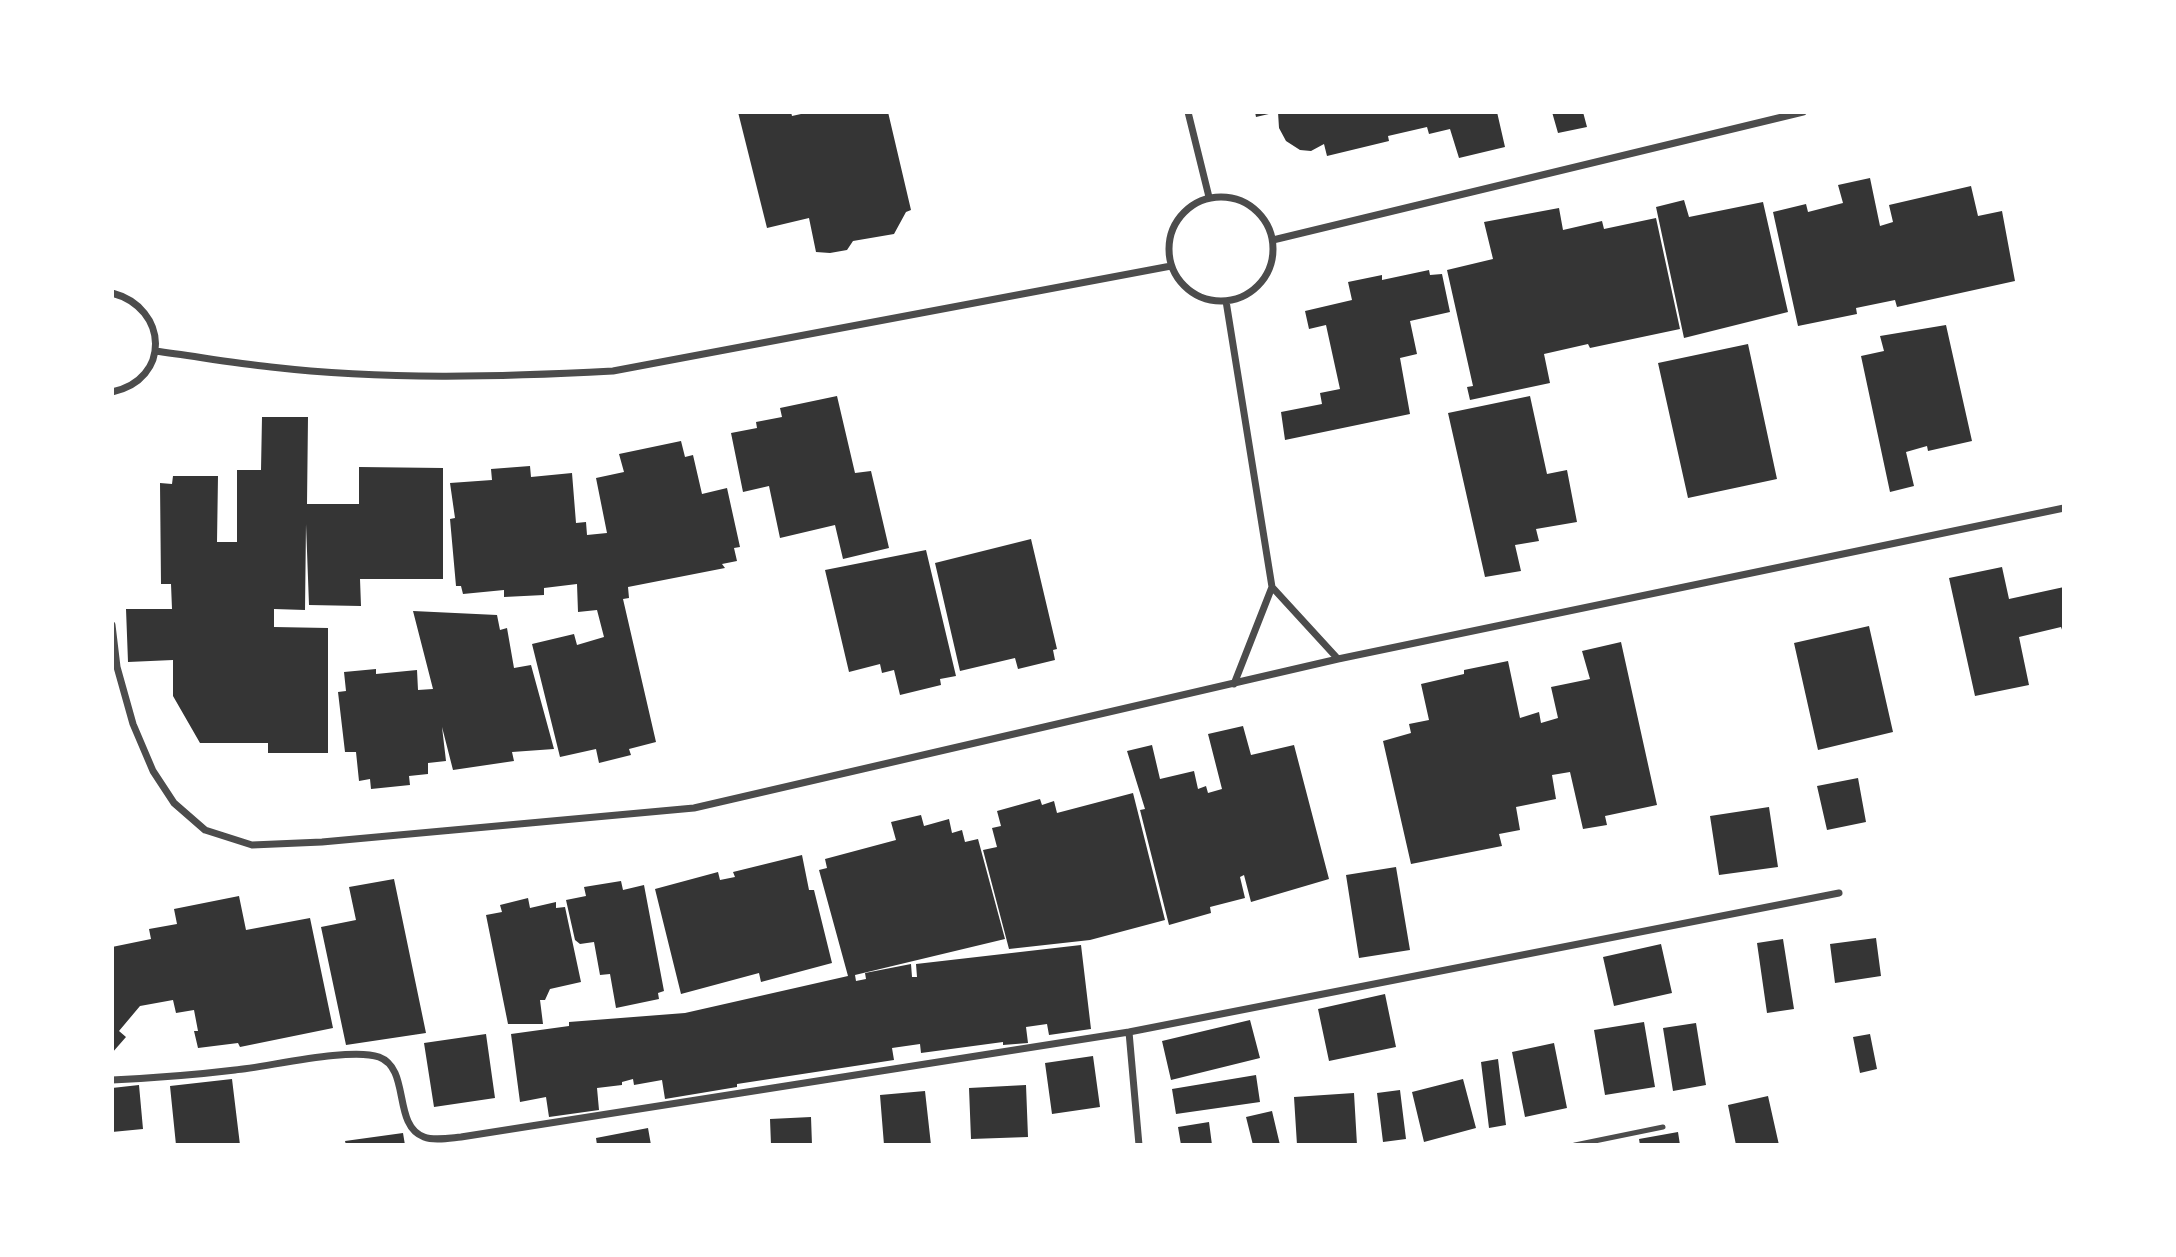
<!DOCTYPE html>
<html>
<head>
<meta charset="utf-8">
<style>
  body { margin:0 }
  #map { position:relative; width:2176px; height:1257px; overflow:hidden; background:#fff; font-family:Roboto,sans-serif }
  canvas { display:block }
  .frame { position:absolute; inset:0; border:114px solid #fff; pointer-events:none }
</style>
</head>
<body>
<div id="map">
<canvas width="2176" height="1257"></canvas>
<div class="frame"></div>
</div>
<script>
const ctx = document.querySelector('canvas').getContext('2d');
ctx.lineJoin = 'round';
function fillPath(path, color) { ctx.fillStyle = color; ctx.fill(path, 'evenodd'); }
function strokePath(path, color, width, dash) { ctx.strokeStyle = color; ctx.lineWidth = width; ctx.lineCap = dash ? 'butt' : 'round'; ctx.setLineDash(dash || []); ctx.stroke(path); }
fillPath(new Path2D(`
  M738,112H791L792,116L810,112H888L911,210L906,212L894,234L853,241L847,250L830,253L816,252L809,218L767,228Z
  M1255,112H1273V113L1256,117Z
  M1278,112H1497L1505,147L1459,158L1450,129L1429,134L1427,127L1388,136L1389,141L1327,156L1324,144L1311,151L1300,150L1286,141L1279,128Z
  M1552,112H1583L1587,127L1558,133Z
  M1870,178L1880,226L1893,222L1889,205L1971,186L1978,216L2002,211L2015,281L1897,307L1895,300L1856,308L1857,314L1798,326L1773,212L1806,204L1808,212L1843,203L1838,185Z
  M1684,200L1689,217L1763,202L1788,312L1684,338L1656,207Z
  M1559,208L1563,230L1602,221L1604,229L1656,218L1680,329L1590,348L1588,344L1544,354L1550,383L1470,400L1467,387L1473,386L1447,270L1493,259L1484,222Z
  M1429,270L1430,275L1442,274L1450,312L1410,321L1417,354L1400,358L1410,414L1285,440L1281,412L1322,404L1320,393L1340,389L1326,325L1309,329L1305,311L1352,300L1348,282L1382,275V280Z
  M1946,325L1972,441L1928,451L1927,446L1906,452L1914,486L1890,492L1861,356L1884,351L1880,336Z
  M1748,344L1777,479L1688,498L1658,363Z
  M837,396L855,473L871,471L889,548L843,559L835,525L780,538L769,486L743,492L731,433L757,428L756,422L782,417L780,408Z
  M1530,396L1547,474L1567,470L1577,522L1536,529L1539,541L1515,545L1521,571L1485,577L1448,413Z
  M262,417H308L307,504H359V467L443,468V579H360L361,606L309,605L306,524L305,610L274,609V627L328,628V753H268V743H200L173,696V660L128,662L126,609H172L171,584H161L160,483L172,484L173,476H218L217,542H237V470H261Z
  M681,441L685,457L693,455L702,494L727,488L740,547L734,548L737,561L722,564L725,568L628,587L629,598L623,599L656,742L629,749L631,755L599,763L596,749L560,757L532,644L574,634L577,645L604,637L597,610L578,612L577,584L544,588V595L504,597V590L463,594L461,586H456L450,519L455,518L450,483L492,480L491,469L530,466L531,477L572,473L576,523L586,522L587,535L607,533L596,478L624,472L619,454Z
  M1031,539L1057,649L1053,650L1055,660L1018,669L1015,658L960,671L935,563Z
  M926,550L956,676L940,679L941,685L900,695L894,670L882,673L880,664L849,672L825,570Z
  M2002,567L2009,599L2064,587V635L2061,627L2019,637L2029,685L1975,696L1949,578Z
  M413,611L497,615L500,630L507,628L514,668L531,665L554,749L512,752L514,761L453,770L442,727L446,761L428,763V774L409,776L410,785L371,789L370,779L359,781L356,752H345L338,692L346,691L344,672L376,669V674L417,670L418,690L433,689Z
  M1869,626L1893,732L1818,750L1794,643Z
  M1621,642L1657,805L1605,816L1607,825L1583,829L1570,772L1552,775L1556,799L1516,807L1520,830L1499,834L1502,846L1411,864L1383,741L1411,733L1409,724L1429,720L1421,684L1464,674V670L1508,661L1520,718L1539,712L1541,723L1558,718L1551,687L1590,679L1582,651Z
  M1243,726L1251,755L1294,745L1329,879L1251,902L1244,875L1240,877L1245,898L1210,907L1211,913L1169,925L1140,810L1145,809L1127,751L1152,745L1160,779L1194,771L1198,789L1206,786L1208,793L1222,789L1208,734Z
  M1858,778L1866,822L1827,830L1817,786Z
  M1133,793L1165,920L1090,940L1009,949L983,850L997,847L992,828L1001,826L997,811L1040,799L1042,805L1054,801L1057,813Z
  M1769,807L1778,867L1719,875L1710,816Z
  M921,815L924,826L949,819L952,833L962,830L965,842L978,839L1005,939L855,975L856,981L866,979L865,973L911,964L912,977H917L916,964L1081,945L1091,1029L1049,1035L1047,1024L1026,1027L1028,1043L1003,1045V1042L921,1053L920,1044L892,1048L894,1060L737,1084V1087L665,1099L662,1080L634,1085L633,1079L622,1082V1085L597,1088L599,1110L549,1117L546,1097L520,1102L511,1034L569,1026V1022L685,1013L848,976L819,870L827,868L825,859L896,840L891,822Z
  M802,855L809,890H814L832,963L761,982L759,973L681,994L655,889L718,872L720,880L735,877L733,872Z
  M1396,867L1410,950L1359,958L1346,875Z
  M394,879L426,1033L346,1045L321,927L356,920L349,887Z
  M621,881L623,890L644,885L664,991L658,993L659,999L616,1008L610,974L600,975L594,942L580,944L575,940L566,900L586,896L584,887Z
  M239,896L246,930L310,918L333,1028L240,1047L238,1043L198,1048L194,1031H198L194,1010L176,1013L173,1000L140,1006L119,1031L126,1037L112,1053V947L151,939L149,929L177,924L174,909Z
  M528,898L530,908L556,902V908L565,907L581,982L550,989L545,1000H540L543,1024H508L486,915L502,912L500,905Z
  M1876,938L1881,976L1835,983L1830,944Z
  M1783,939L1794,1009L1767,1013L1757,943Z
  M1661,944L1672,993L1614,1006L1603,957Z
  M1385,994L1396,1047L1329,1061L1318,1009Z
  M1250,1020L1260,1058L1171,1080L1162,1041Z
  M1644,1022L1655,1087L1605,1095L1594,1030Z
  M1696,1023L1706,1085L1673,1091L1663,1028Z
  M486,1034L495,1098L434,1107L424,1043Z
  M1870,1034L1877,1069L1860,1073L1853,1037Z
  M1554,1043L1567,1108L1525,1117L1512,1052Z
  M1093,1056L1100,1107L1052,1114L1045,1063Z
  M1498,1059L1506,1125L1489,1128L1481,1062Z
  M1256,1075L1260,1102L1176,1114L1172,1089Z
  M232,1079L240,1145H176L170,1086Z
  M1463,1079L1476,1128L1424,1142L1412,1092Z
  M139,1085L143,1129L112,1132V1088Z
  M1026,1085L1028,1137L971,1139L969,1088Z
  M1400,1090L1406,1139L1383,1142L1377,1093Z
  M925,1091L931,1145H884L880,1095Z
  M1354,1093L1357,1145H1297L1294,1097Z
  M1768,1096L1779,1145H1736L1728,1105Z
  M1272,1111L1280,1145H1253L1246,1117Z
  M811,1117L812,1145H771L770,1119Z
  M1209,1122L1212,1145H1181L1178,1127Z
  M648,1128L651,1145H597L596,1138Z
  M1678,1132L1680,1145H1640L1639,1139Z
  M403,1133L405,1145H346L345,1141Z`), '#353535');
strokePath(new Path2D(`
  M1575,1145L1663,1127`), '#4c4c4c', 5);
strokePath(new Path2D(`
  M1188,112L1209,197
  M1169 249a52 52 0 1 1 104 0a52 52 0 1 1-104 0Z
  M1273,240L1803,112
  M112,293C169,308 171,380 112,392
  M1226,301L1272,587L1234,684
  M155,351C194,356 232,363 271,367C384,380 500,377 613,371L1171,266
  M1272,587L1338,659
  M112,625L117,667L133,724L153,771L174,803L205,830L252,845L322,842L694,808L1338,659L2064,508
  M1129,1032L1139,1145
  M112,1080C153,1078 194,1075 235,1070C268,1067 350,1047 379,1057C411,1069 392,1125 424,1137C434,1141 450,1138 461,1137L1129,1032L1839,893`), '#4c4c4c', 7);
</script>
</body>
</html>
